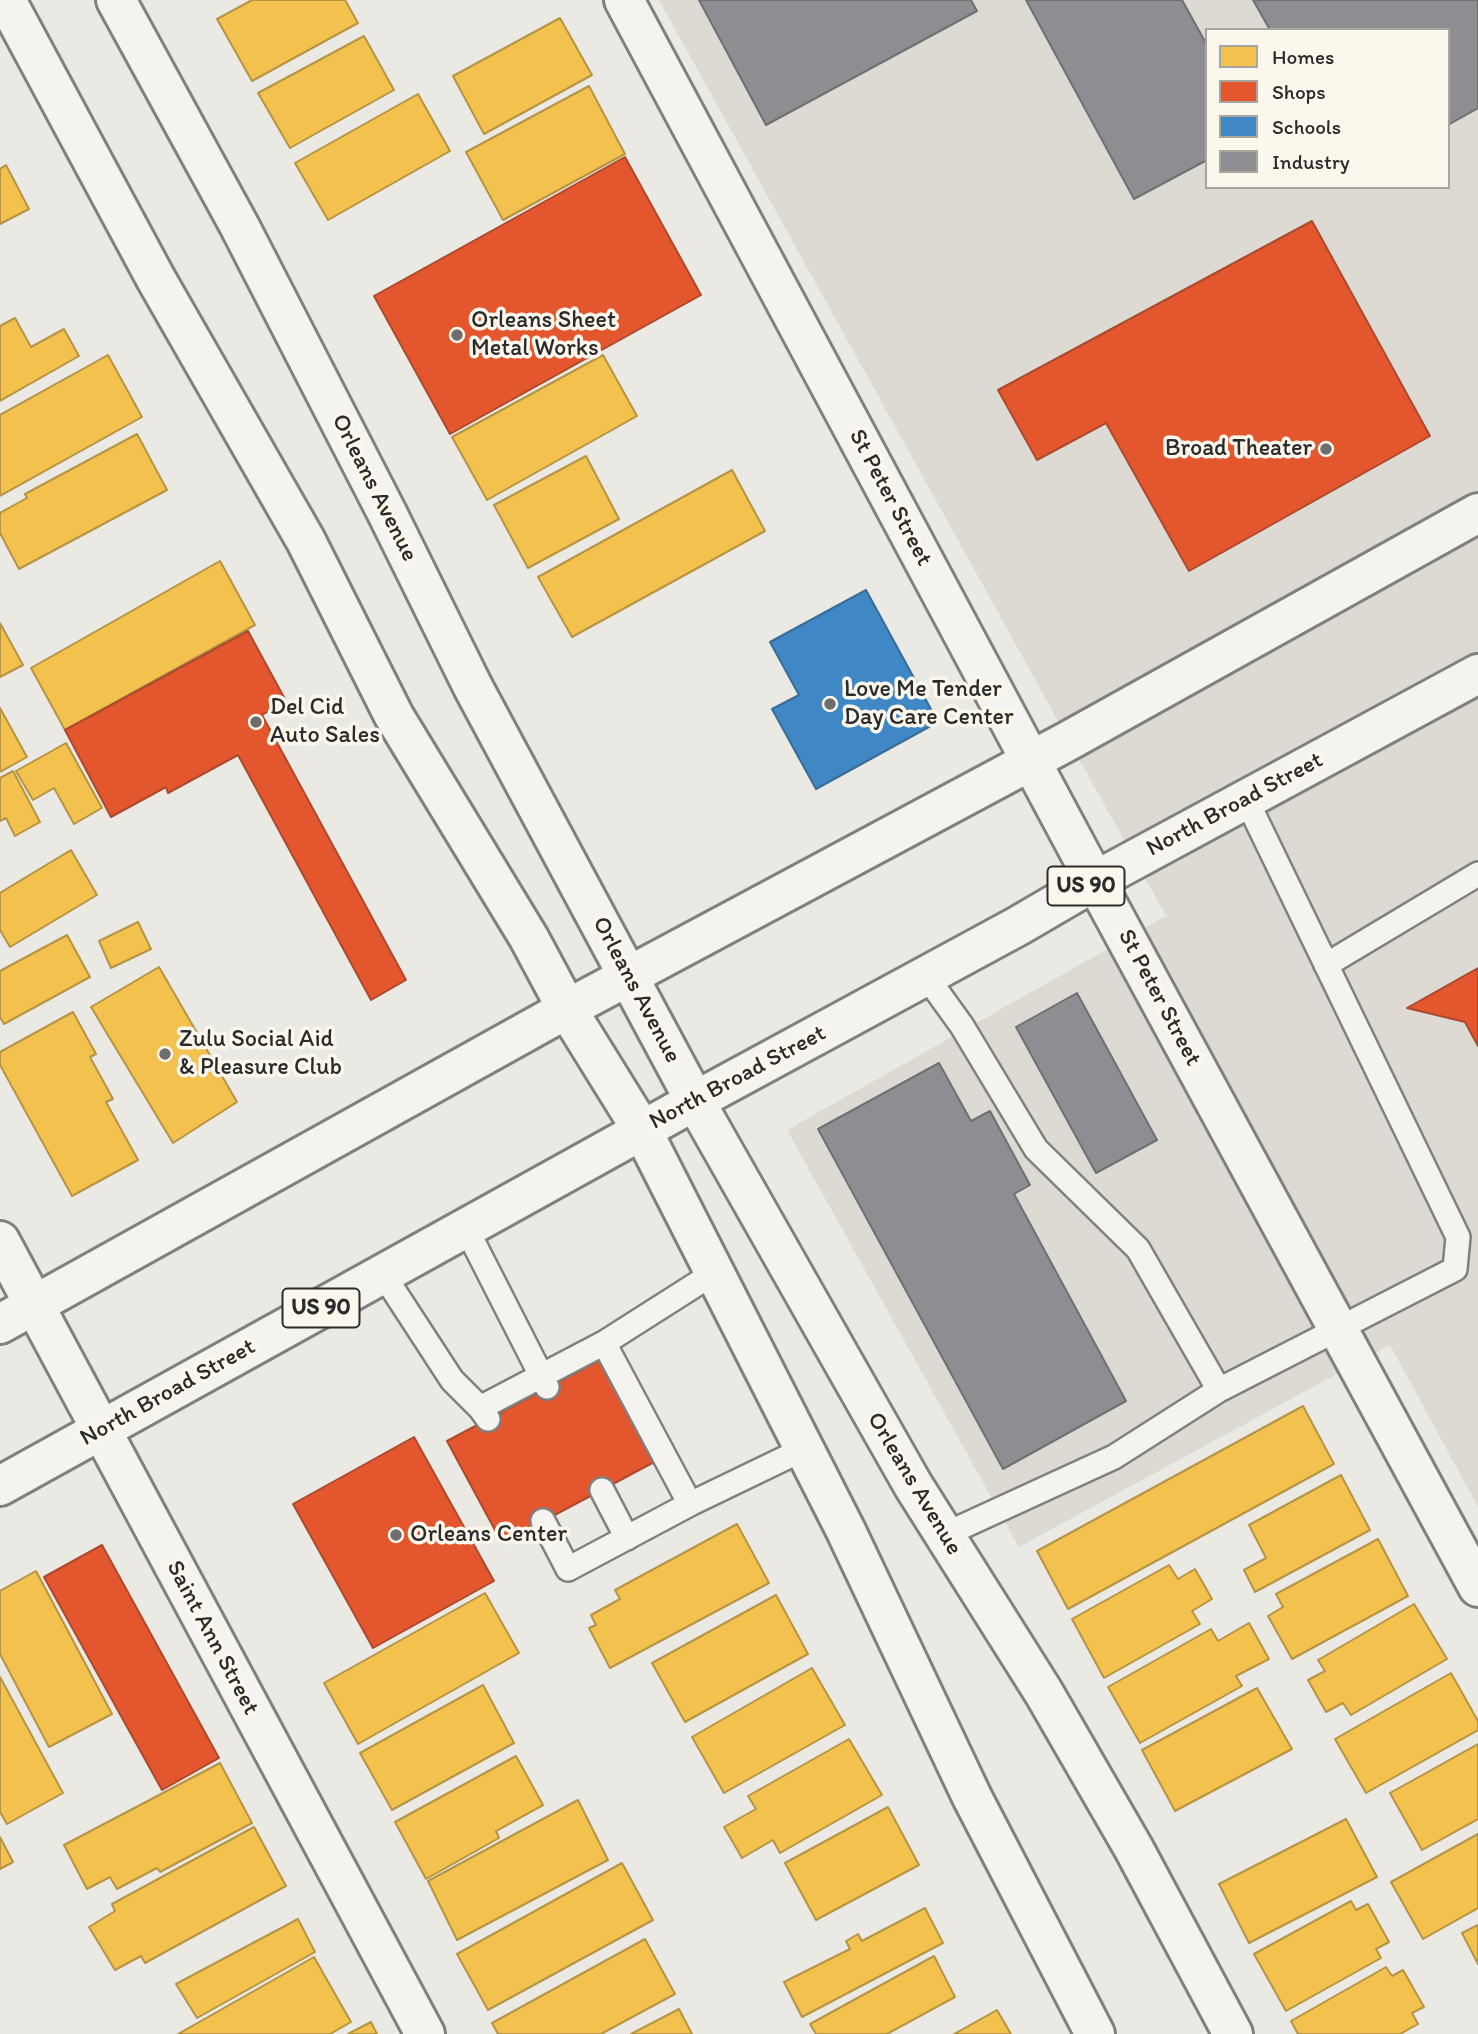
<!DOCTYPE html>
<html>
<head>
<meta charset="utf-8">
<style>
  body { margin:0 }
  #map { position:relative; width:1478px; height:2034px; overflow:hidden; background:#eae9e4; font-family:Itim,sans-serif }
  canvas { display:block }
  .legend { position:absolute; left:1205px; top:28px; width:245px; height:161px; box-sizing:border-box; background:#fbf7ec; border:2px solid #a8a59f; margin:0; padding:9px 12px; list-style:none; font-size:21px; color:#2b2b2b }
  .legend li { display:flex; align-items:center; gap:14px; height:35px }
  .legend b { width:35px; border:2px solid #a8a59f }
</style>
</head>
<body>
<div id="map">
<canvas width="1478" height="2034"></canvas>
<ul class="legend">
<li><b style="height:19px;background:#f2c14e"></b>Homes</li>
<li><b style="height:19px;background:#e4572e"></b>Shops</li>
<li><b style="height:19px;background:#3f88c5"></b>Schools</li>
<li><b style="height:19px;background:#8d8d92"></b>Industry</li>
</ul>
</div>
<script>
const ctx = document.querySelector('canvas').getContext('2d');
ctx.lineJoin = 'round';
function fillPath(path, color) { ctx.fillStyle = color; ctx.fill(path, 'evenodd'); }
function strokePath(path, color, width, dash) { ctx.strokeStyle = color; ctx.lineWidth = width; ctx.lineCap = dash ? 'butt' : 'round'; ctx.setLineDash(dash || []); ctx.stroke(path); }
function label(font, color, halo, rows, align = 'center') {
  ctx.font = font + ' Itim,sans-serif'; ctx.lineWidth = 7; ctx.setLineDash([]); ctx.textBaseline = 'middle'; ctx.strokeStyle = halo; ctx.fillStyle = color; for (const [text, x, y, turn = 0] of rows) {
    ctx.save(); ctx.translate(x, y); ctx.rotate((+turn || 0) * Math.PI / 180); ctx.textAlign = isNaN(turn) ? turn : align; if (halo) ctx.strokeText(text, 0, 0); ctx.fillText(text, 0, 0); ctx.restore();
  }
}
fillPath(new Path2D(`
  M659,0H1478V1507L1390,1345L1019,1547L787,1130L1166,916ZM1207,30H1448V187H1207Z`), '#dcdad3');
const homes = new Path2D(`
  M252,0H345L358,23L252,81L217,19Z
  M560,18L592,75L484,134L453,76Z
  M364,36L394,90L290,148L258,93Z
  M589,86L625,154L503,220L466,152Z
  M418,94L450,151L328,220L295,163Z
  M6,165L29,209L0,224V169Z
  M15,318L31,347L64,329L79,356L0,401V326Z
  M108,355L142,417L0,496V415Z
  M603,355L637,416L487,500L452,437Z
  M137,434L167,490L19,569L0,533V513L27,498L25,494Z
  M586,456L619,519L528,568L494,505Z
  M732,470L765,531L572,637L538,577Z
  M220,561L255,625L65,730L31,668Z
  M0,623L23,665L0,677Z
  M0,708L27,757L0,772Z
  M66,743L102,808L74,824L54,788L33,800L16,771Z
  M13,771L40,822L15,836L6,818L0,821V778Z
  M71,850L97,895L10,947L0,930V893Z
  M138,922L151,949L111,968L99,941Z
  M67,935L90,977L4,1024L0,1017V971Z
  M159,967L237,1102L173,1143L91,1007Z
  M73,1012L96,1054L90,1057L113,1099L106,1102L138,1160L72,1196L0,1065V1052Z
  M1303,1406L1334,1464L1068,1609L1037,1551Z
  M1341,1475L1370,1530L1255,1592L1244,1570L1266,1558L1249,1525Z
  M737,1524L769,1583L610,1668L589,1628L596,1625L591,1615L620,1599L615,1590Z
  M1378,1539L1408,1596L1292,1659L1268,1616L1283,1607L1276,1594Z
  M1169,1565L1178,1579L1195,1569L1212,1599L1192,1611L1200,1624L1104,1678L1072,1619Z
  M36,1571L112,1714L49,1747L0,1654V1591Z
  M485,1593L519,1653L358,1744L324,1683Z
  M776,1595L808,1654L685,1722L652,1663Z
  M1414,1604L1447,1659L1351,1715L1343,1703L1326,1712L1308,1680L1325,1671L1318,1660Z
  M1249,1623L1269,1659L1236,1676L1242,1686L1140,1743L1108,1687L1211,1629L1218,1641Z
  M812,1668L845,1725L724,1793L692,1737Z
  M1451,1673L1478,1721V1730L1366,1793L1335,1739Z
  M0,1677L63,1793L7,1824L0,1812Z
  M483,1685L514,1743L392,1810L360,1753Z
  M1257,1688L1292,1749L1175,1811L1142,1750Z
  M849,1739L882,1795L780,1853L773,1840L742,1858L724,1827L756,1809L748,1796Z
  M1478,1744V1819L1422,1850L1390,1793Z
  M516,1756L543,1805L496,1831L499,1838L426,1879L395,1822Z
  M220,1763L252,1823L160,1872L157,1868L117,1889L110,1877L87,1889L64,1845Z
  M578,1800L608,1860L457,1940L428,1881Z
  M888,1807L919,1865L816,1920L785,1863Z
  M1346,1819L1377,1877L1249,1943L1219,1884Z
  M254,1827L286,1886L145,1963L141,1956L115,1970L89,1927L115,1911L112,1904Z
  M1478,1834V1908L1423,1939L1391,1882Z
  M0,1837L13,1862L0,1869Z
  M622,1863L653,1920L488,2010L457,1954Z
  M1351,1901L1356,1910L1368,1904L1389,1942L1376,1949L1381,1958L1286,2011L1254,1954Z
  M925,1908L943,1943L802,2017L784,1982L850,1949L846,1941L858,1934L862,1941Z
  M298,1919L315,1952L197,2018L176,1984Z
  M1478,1925V1964L1462,1933Z
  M645,1939L675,1994L601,2034H498L492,2023Z
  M934,1956L955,1997L887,2034H816L810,2024Z
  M314,1957L351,2022L330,2034H178Z
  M1386,1967L1392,1976L1403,1970L1424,2007L1412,2013L1418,2024L1400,2034H1298L1291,2021Z
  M679,2009L692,2034H631Z
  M997,2010L1011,2034H954Z
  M371,2022L377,2034H348Z`);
fillPath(homes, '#f2c14e');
strokePath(homes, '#b69444', 2);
const shops = new Path2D(`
  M625,157L701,295L450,434L374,296Z
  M1312,221L1430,436L1189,571L1106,423L1037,460L998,390Z
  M248,631L286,701L262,715L406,980L371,1000L238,755L168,793L166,787L111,817L65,730Z
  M1478,968V1046L1465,1022L1407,1008Z
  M604,1358L658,1460L502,1543L447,1441Z
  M414,1437L494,1581L373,1648L293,1504Z
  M102,1545L219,1758L162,1790L44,1577Z`);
fillPath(shops, '#e4572e');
strokePath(shops, '#ac4a2d', 2);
const schools = new Path2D(`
  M866,590L938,722L816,789L772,709L799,695L770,642Z`);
fillPath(schools, '#3f88c5');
strokePath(schools, '#396c97', 2);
const industry = new Path2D(`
  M699,0H971L977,11L766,125Z
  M1026,0H1182L1207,45V160L1134,199Z
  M1253,0H1478V108L1448,125V30H1270Z
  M1077,993L1157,1140L1096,1173L1016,1027Z
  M939,1063L971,1121L990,1111L1030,1185L1014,1194L1126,1401L1003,1469L818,1129Z`);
fillPath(industry, '#8d8d92');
strokePath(industry, '#707073', 2);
const lane = new Path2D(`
  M1326,965L1478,874
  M926,976L962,1026L1036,1149L1138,1249L1219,1390
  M466,1228L547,1387
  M383,1274L452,1380L480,1408
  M604,1343L714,1273
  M488,1419L480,1408L604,1343L690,1504
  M602,1490L627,1538
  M543,1521L568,1569L690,1504L804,1449
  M944,1535L1114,1457L1219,1390L1455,1269L1458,1237L1246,799`);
const street = new Path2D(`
  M624,0L1095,881L1478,1587
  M0,1241L425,2034`);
const secondary = new Path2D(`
  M6,0L156,279L306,541L394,716L529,938L567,1009L642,1130L846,1531L972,1797L1095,2034
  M116,0L240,227L387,513L473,687L695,1101L913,1485L1044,1693L1134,1849L1233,2034`);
const primary = new Path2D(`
  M0,1324L567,1009L1068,741L1478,513
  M0,1486L695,1101L1018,926L1095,881L1478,674`);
strokePath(lane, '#81807e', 28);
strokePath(street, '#81807e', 44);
strokePath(secondary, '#81807e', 44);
strokePath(primary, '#81807e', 44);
strokePath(lane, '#f4f3ef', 23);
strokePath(street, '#f4f3ef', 38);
strokePath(secondary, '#f4f3ef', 38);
strokePath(primary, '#f4f3ef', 38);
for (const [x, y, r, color] of [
  [457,335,7,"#6e6e6c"],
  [1326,449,7,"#6e6e6c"],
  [830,704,7,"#6e6e6c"],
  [256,722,7,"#6e6e6c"],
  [165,1054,7,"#6e6e6c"],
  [396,1535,7,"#6e6e6c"]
]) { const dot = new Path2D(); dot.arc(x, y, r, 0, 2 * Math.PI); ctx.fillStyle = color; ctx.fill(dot); strokePath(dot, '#fbf7ec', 2.5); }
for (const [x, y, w] of [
  [1086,886,77],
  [321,1308,77]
]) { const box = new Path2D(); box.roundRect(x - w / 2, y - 19.5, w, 39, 5); ctx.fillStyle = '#fbf7ec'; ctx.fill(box); strokePath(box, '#2b2b2b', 2); }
label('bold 23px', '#2b2b2b', null, [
  ["US 90",1086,886],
  ["US 90",321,1308]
]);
label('24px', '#2b2b2b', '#fbf7ec', [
  ["Orleans Sheet",471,321],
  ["Metal Works",471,349],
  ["Broad Theater",1312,449,"right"],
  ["Love Me Tender",844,690],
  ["Day Care Center",844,718],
  ["Del Cid",270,708],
  ["Auto Sales",270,736],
  ["Zulu Social Aid",179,1040],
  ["& Pleasure Club",179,1068],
  ["Orleans Center",410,1535]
], 'left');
label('24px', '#2b2b2b', '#fbf7ec', [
  ["Orleans Avenue",374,488,63],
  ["St Peter Street",890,498,62],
  ["North Broad Street",1235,805,-28],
  ["Orleans Avenue",636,990,62],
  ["St Peter Street",1159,998,62],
  ["North Broad Street",738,1078,-28],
  ["North Broad Street",168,1393,-29],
  ["Orleans Avenue",914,1484,59],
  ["Saint Ann Street",212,1638,62]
]);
</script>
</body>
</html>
